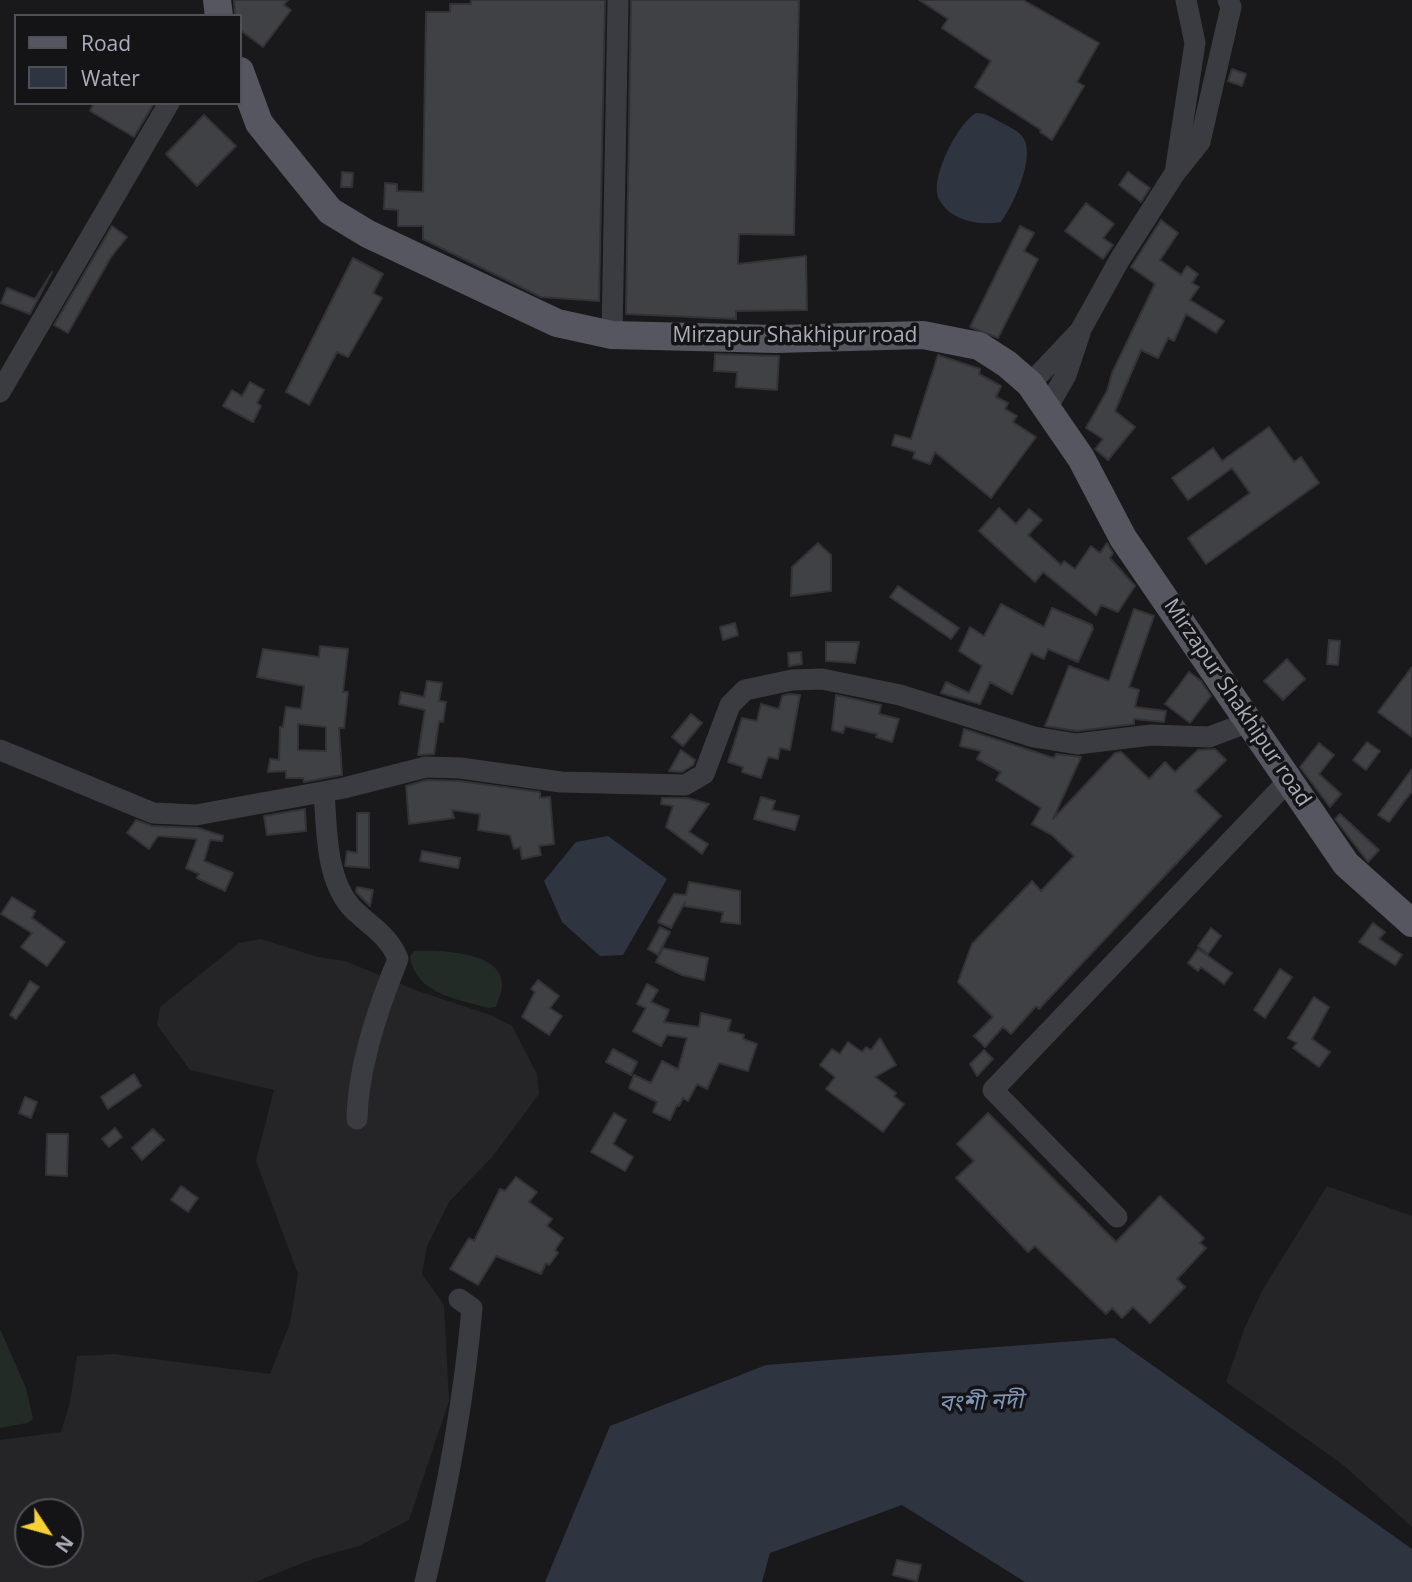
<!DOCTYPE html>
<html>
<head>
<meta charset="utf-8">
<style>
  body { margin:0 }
  #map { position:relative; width:1412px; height:1582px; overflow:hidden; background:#19191b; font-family:"Open Sans",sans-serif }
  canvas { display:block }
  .legend { position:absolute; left:14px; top:14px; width:228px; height:91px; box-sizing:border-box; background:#141416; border:2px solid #505158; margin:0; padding:9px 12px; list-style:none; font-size:21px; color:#abadbb }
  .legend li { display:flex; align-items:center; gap:14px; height:35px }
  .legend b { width:35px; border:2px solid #505158 }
  .north { position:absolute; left:14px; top:1498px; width:70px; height:70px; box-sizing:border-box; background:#141416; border:2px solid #505158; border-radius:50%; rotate:126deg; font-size:19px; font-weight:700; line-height:28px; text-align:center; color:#abadbb }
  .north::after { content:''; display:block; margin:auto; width:24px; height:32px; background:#f8d034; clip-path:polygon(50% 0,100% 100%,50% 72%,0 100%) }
</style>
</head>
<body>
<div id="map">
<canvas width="1412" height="1582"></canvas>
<ul class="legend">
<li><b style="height:9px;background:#55565f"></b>Road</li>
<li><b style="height:19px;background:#2e3540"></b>Water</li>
</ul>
<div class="north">N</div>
</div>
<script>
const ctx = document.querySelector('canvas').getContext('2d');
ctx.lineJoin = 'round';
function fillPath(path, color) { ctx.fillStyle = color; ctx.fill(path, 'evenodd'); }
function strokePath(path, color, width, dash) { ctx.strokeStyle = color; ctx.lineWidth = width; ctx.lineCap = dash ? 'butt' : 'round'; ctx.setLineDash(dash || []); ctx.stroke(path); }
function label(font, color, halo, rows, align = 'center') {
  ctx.font = font + ' "Open Sans","Noto Sans Bengali",sans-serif'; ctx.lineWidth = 7; ctx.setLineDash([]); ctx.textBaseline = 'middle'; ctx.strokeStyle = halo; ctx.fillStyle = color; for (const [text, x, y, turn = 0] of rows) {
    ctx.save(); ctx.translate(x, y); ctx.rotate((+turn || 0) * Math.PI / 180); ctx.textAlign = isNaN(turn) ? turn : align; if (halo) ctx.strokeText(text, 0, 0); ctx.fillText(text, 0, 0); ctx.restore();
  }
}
fillPath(new Path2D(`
  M261,939L318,957L345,961L418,991L493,1016L512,1026L537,1074L539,1094L492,1157L449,1202L427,1246L422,1274L444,1305L449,1401L409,1520L359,1546L313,1559L255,1582H0V1440L61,1432L70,1402L77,1356L115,1354L270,1374L290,1323L298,1274L256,1161L274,1090L190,1070L157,1025L160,1007L239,943ZM28,1512H70V1554H28Z
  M1327,1186L1412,1216V1527L1342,1464L1226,1382L1245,1327L1263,1289Z`), '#252528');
fillPath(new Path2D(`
  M414,951C437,950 503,951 502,985C502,992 498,1001 496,1007L488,1008C457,999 416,994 410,957Z
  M0,1329L26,1388L33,1419L27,1423L0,1428Z`), '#222b25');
fillPath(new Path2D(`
  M976,113C986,113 993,118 1002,123C1009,127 1020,131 1024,139C1035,159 1013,205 1001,222C980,226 950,221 939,199C929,179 958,123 976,113Z
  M608,836L667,879L623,955L600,956L562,922L544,881L576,842Z
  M1114,1338L1412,1549V1582H1025L902,1505L770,1553L762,1582H545L610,1426L766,1365Z`), '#2e3540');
const building = new Path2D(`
  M234,0H288L284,5L291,10L263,47L240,30V16H235Z
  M471,0H605L599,301L541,297L423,239V226H398V210L384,209L385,183L397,184V191L423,192L426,12H450V4H471Z
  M631,0H799L794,235L739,234L738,264L806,256L807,310L736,311V319L626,314Z
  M919,0H1023L1099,43L1077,82L1084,86L1052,140L1040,132L1041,130L975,87L991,61L942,28L948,19Z
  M1232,69L1246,74L1242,86L1228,81Z
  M94,103H154L134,137L90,111Z
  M204,115L236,146L197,186L166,154Z
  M342,172L353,173L352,187H341Z
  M1128,172L1150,188L1141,202L1119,185Z
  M1086,203L1114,224L1103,238L1113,245L1103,259L1065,231Z
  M1161,220L1178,233L1160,260L1181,275L1187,266L1198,274L1192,283L1199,287L1190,300L1224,321L1216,333L1186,314L1174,341L1168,338L1158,358L1141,350L1115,411L1135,427L1108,460L1095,449L1103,439L1086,428L1107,391L1112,373L1155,284L1131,267Z
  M112,226L127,237L111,257L68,333L54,325Z
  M1020,226L1034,233L1024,251L1038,259L998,338L970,327Z
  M353,258L383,274L373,293L382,298L348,357L337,352L309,405L286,392Z
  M52,272L30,314L1,303L7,288L35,299Z
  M715,354L779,356L777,390L736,387L737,372L714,371Z
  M938,355L980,369L979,374L1001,386L996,397L1008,403L1005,409L1017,416L1013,422L1036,437L991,498L935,452L930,464L913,458L915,452L892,445L895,435L911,439Z
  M250,382L264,390L257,403L261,406L253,422L223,406L232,390L242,396Z
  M1269,427L1294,462L1301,457L1319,483L1206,564L1188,538L1250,493L1232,468L1188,500L1172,478L1213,448L1222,461Z
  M999,508L1016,524L1029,509L1042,520L1028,535L1061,565L1064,561L1075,569L1091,546L1100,553L1107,543L1113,553L1110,558L1135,586L1118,612L1101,605L1096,615L1043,572L1035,582L979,531Z
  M818,543L831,555V591L791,596L792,567Z
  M898,586L959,628L951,639L890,597Z
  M1001,604L1044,627L1052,608L1092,625L1093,629L1078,662L1048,649L1044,659L1031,653L1012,694L990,682L980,704L941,693L946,682L969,693L982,666L959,651L970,627L984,636Z
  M1134,609L1154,616L1129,687L1139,690L1135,707L1166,711L1164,722L1134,719V724L1077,731L1045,726L1069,666L1109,681Z
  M735,623L738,635L723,640L720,627Z
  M1329,640L1340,641L1338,665L1327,664Z
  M826,642H859L855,663L826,661Z
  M320,646L348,649L343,692H348L344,728H339L342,775L304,782L303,778H286V771L268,772L270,759L279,760L280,727H283L286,707L301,709L304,686L257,677L263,649L319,657ZM298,724L326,727V751L298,750Z
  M801,652L802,664L789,666L788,653Z
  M1287,659L1305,679L1283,700L1264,681Z
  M1412,667V737L1378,712Z
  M1189,672L1201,681L1211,696L1190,723L1165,704Z
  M427,681L442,683L439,701L446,702L443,722L439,721L434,754L418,755L425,710L399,704L401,692L424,697Z
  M789,694L800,695L790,750L780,748L778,759L768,757L761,778L742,772L743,767L728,762L742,718L757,721L761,704L779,709L782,696Z
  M836,695L881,705L879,714L899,719L892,742L876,737L877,734L845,726L843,733L832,730Z
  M691,714L702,723L683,746L672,737Z
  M964,729L1054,758L1056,754L1081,757L1053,819L1115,753L1121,752L1149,779L1165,762L1175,772L1198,750L1215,749L1226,760L1195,791L1221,816L1039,1009L1036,1006L1011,1034L1003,1027L985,1047L974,1036L993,1017L958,982L972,944L1032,881L1041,891L1074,856L1052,835L1032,824L1041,808L996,780L1001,772L977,759L981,751L960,746Z
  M1367,742L1380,751L1366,770L1353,760Z
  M1319,743L1334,755L1319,774L1341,794L1330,807L1300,767Z
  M681,750L695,760L693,765L682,772L669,771Z
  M1412,769V791L1389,822L1378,815Z
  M427,780L459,781L540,792V798L550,797L554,844L539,846L541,855L522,859L520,847L514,849L510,835L478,830L480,814L452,810L454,818L409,824L406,786Z
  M761,797L775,801L772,810L799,816L795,830L754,819Z
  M662,798H687L709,804L689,832L708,844L702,854L666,827L673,806L661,804Z
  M305,809L306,831L267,835L264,816Z
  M357,813H369V868L345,866L347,851L357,853Z
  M1340,814L1379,850L1368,862L1335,819Z
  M136,820L152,826L198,828L223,836L222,841L210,840L204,861L233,873L225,891L197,878L199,874L186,868L197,839L158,836L149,849L127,833Z
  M422,851L460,858L458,868L420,861Z
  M689,882L740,891V924L721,922L723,912L684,906L685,902L671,928L658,922L674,894L686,895Z
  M357,887L373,890L370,906L356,892Z
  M12,897L35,911L32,918L65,942L47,966L21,947L32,933L1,914Z
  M1373,923L1385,932L1379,939L1402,955L1395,965L1359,942Z
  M660,927L670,932L658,955L648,949Z
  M1211,928L1221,936L1208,954L1198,946Z
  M663,948L708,958L704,980L682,975L656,962Z
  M1198,949L1232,973L1224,984L1201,967L1198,971L1188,963Z
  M1280,969L1292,977L1265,1018L1254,1010Z
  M538,980L559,996L550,1008L562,1016L549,1035L522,1017L535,992L531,989Z
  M30,981L39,987L16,1019L10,1015Z
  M647,984L658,990L651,1002L669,1010L664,1022L699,1027L701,1013L731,1020L728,1031L744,1035L743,1039L757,1044L748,1071L719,1063L707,1089L697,1084L688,1101L683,1098L679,1106L677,1105L670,1120L653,1112L657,1102L629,1088L634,1075L651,1083L662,1061L678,1069L687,1038L667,1035L661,1046L633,1031L646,1008L637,1004Z
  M1314,997L1329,1007L1312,1039L1330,1052L1319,1067L1293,1048L1297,1043L1288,1038Z
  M880,1038L896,1065L875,1077L896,1093L894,1096L904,1104L883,1132L826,1089L835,1077L820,1065L832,1049L840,1054L848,1042L862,1052L866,1047L871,1050Z
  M613,1049L637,1062L631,1075L606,1062Z
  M984,1050L993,1059L977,1076L970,1064Z
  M134,1074L141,1086L108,1109L101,1097Z
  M25,1097L37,1102L31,1118L19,1113Z
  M614,1113L626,1120L613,1144L633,1157L625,1171L591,1152Z
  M988,1113L1116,1242L1160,1196L1204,1238L1200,1243L1206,1248L1177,1279L1185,1287L1150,1323L1133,1307L1122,1318L1112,1308L1106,1314L1035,1246L1028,1252L956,1178L974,1161L957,1144Z
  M115,1128L122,1137L109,1147L102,1139Z
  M153,1129L164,1140L142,1160L132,1148Z
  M47,1134H68L67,1176L46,1175Z
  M516,1177L537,1192L529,1202L552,1219L547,1226L563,1238L555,1250L558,1253L549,1265L546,1263L541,1274L496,1256L478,1285L450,1269L469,1238L474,1241L500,1189L505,1191Z
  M181,1186L198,1198L188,1212L171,1200Z
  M897,1560L921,1565L917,1581L893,1575Z`);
fillPath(building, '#404145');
strokePath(building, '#333337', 2);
strokePath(new Path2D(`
  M1176,172L1200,142L1231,7L1228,0
  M612,335L618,0
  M1030,384L1080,331L1120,259L1175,173L1195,43L1186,0
  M0,392L169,103
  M1047,408L1066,375L1080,333
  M0,750L153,813L196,815L344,788L426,767L460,768L561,782L685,785L704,774L730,705L745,690L792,680L822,679L900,695L1034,737L1077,744L1151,735L1209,737L1249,722
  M324,792C327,828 325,877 351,907C368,925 389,935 398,959C378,1008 358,1066 357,1119
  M1117,1217L993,1090L1289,780
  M425,1582C447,1492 464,1401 472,1308L459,1299`), '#3b3c42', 21);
strokePath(new Path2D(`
  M217,0L219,16
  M240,71L259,123L330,211L368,234L557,323L612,335L776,339L923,335L979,346L1007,364L1030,384L1081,458L1123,538L1346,864L1412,923`), '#55565f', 28);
label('21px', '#abadbb', '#141416', [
  ["Mirzapur Shakhipur road",795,336],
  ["Mirzapur Shakhipur road",1237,703,56]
]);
label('italic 23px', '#8196b7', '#141416', [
  ["বংশী নদী",981,1403,-2]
]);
</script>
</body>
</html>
